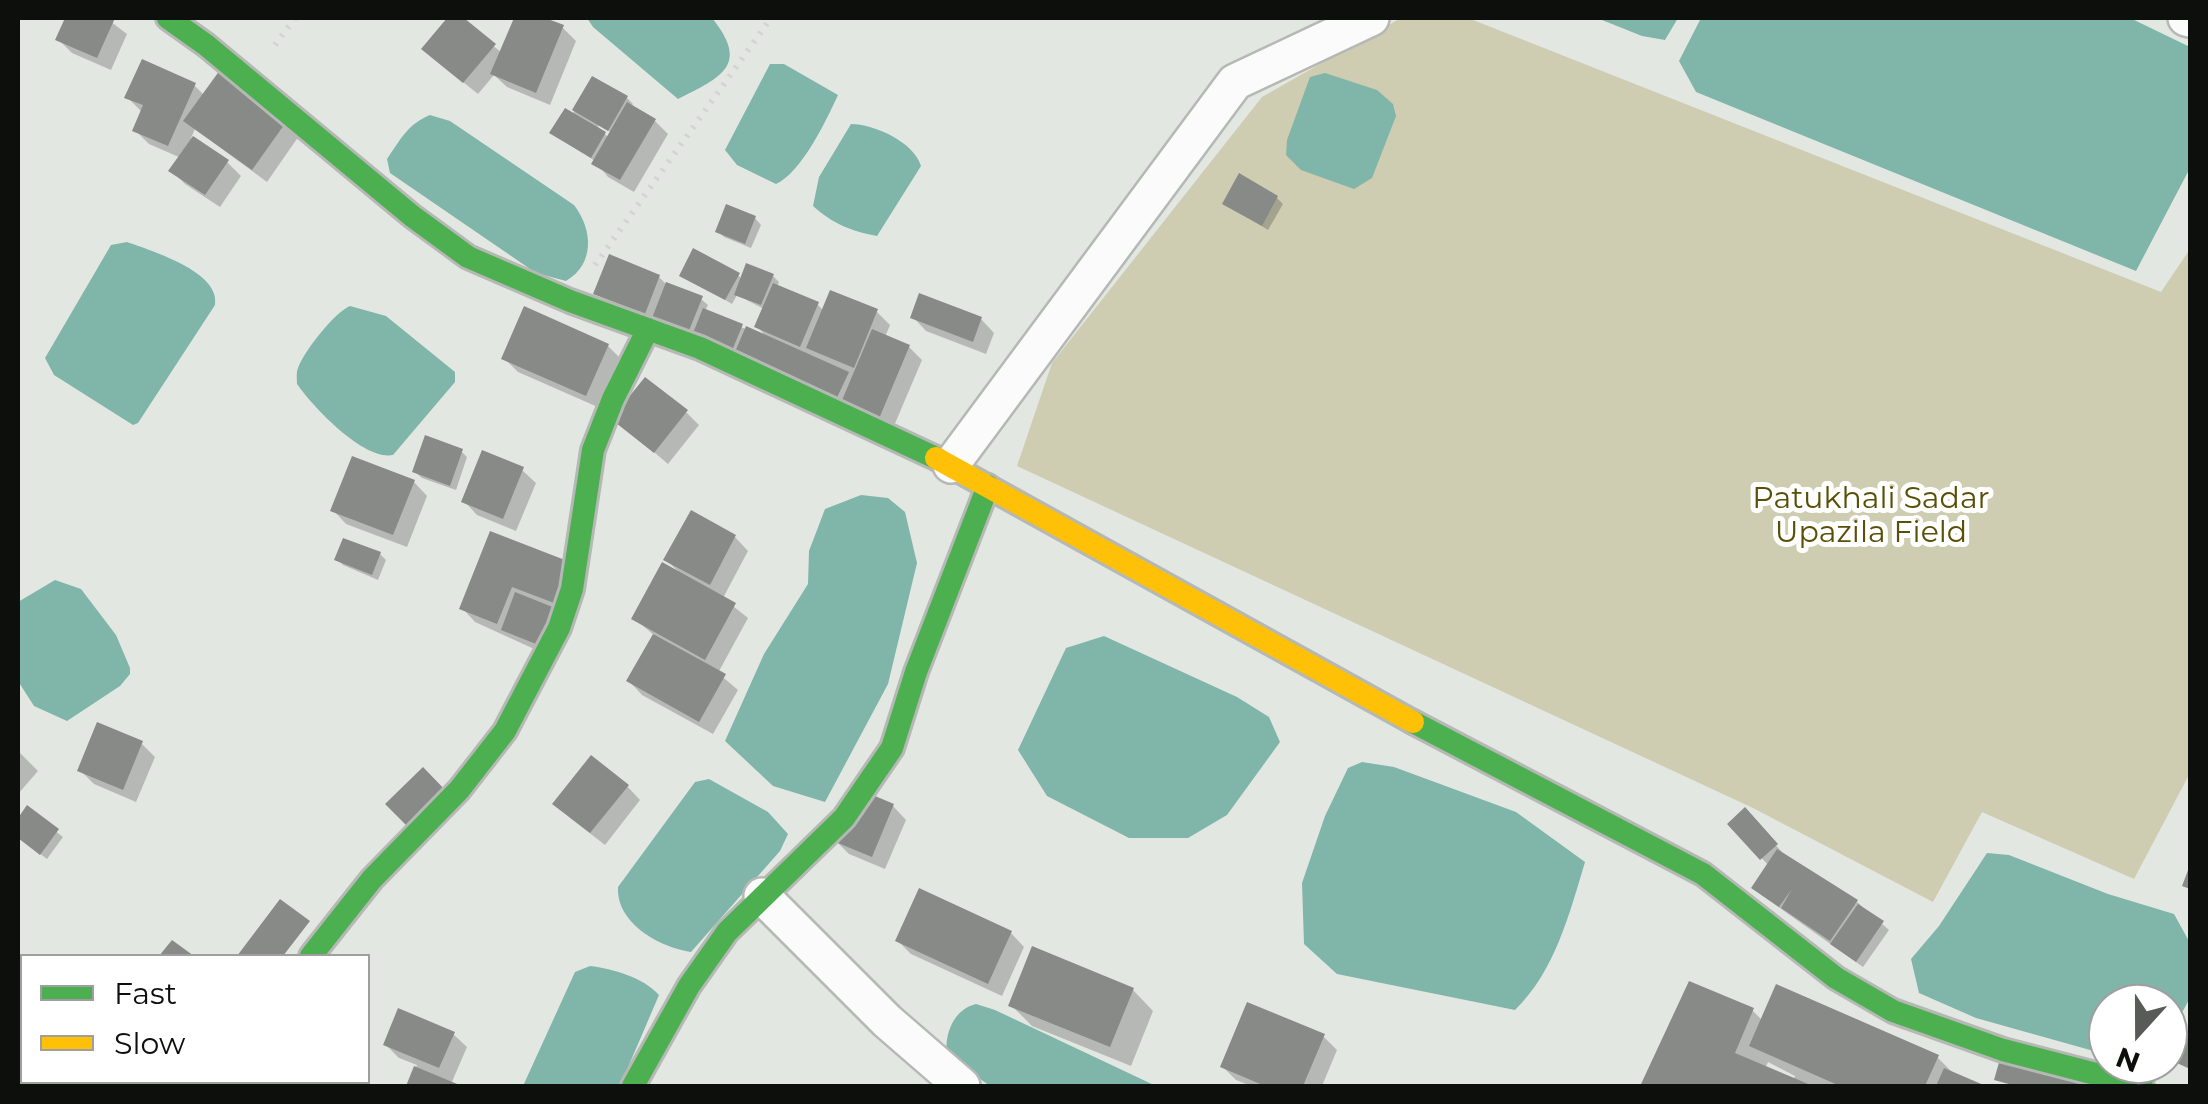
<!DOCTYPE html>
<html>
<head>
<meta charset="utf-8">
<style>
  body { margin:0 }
  #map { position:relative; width:2208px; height:1104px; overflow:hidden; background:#e3e7e2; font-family:Montserrat,sans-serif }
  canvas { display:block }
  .frame { position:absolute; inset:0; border:20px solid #0d0f0c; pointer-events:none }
  .legend { position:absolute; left:20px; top:954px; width:350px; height:130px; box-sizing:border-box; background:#fff; border:2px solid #9e9f9e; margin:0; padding:12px 18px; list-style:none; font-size:30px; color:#0d0f0c }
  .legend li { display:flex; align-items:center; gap:20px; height:50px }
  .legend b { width:50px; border:2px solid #9e9f9e }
  .north { position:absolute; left:2088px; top:984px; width:100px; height:100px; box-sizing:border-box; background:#fff; border:2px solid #9e9f9e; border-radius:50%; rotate:201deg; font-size:28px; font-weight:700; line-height:40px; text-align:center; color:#0d0f0c }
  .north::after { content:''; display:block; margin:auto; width:35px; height:45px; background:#585b57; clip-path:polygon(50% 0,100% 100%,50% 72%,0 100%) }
</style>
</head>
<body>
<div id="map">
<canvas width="2208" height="1104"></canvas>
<div class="frame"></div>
<ul class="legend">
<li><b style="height:12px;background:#4caf50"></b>Fast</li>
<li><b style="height:12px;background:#ffc107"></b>Slow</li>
</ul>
<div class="north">N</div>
</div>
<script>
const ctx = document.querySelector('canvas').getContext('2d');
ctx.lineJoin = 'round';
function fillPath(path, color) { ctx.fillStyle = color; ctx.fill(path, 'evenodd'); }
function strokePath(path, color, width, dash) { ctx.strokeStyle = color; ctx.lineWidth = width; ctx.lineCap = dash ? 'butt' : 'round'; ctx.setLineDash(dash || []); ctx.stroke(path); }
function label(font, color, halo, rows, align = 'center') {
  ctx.font = font + ' Montserrat,sans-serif'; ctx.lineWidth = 10; ctx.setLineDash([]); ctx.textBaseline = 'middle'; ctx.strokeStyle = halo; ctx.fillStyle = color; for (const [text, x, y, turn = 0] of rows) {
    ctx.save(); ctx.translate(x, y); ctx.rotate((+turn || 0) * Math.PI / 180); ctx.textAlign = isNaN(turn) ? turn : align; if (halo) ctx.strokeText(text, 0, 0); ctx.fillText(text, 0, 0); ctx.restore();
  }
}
fillPath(new Path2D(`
  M1401,18H1468L2161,292L2190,249V773L2134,879L1982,812L1933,902L1753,808L1017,466L1052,363L1262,97Z`), '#ceccb1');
fillPath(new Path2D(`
  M587,18H712C750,65 722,77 678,99L593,27Z
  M1597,18H1678L1665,40L1642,36Z
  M1701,18H2130L2190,47V168L2136,271L1696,92L1679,61Z
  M770,64H784L838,95C826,121 801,173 776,184L737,165L725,150Z
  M1325,73L1377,90L1393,104L1396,116L1372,178L1354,189L1301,170L1286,155L1287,140L1310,77Z
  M430,115L450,121L574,205C593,230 595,264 566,281L536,273L390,173L387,159C400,140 408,124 430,115Z
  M851,124C874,124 914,142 921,166L877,236C851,231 833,224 813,206L819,177Z
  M127,242C152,251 221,272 215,305L138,423L133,425L54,375L45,358L111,245Z
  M350,306L386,316L455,372V382L393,455C364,461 313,407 297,384C297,379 296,373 298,368C304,351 335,312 350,306Z
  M861,495L888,498L905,512L917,563L888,684L825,802L773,786L725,741L764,654L808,584L809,551L825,509Z
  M55,580L81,589L116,635L130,668V674L120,686L67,721L34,706L18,681V602Z
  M1104,636L1237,697L1269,717L1280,742L1227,815L1188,838H1129L1047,796L1018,750L1066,648Z
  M1362,762L1394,767L1516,812L1585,862C1569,915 1555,971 1515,1010L1337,974L1304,944L1302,883L1325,816L1348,768Z
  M709,779L768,812L788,834L780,851L691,952C659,947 616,923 618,887L695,782Z
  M1987,853L2009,855L2108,894L2174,914L2190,943V998L2168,1038V1004H2108V1055L1976,1018L1919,993L1911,959L1939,926Z
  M590,966C613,969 643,977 659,995L620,1086H523L575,972Z
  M976,1004L995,1010L1156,1086H990L947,1055C944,1034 954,1009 976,1004Z`), '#80b5a9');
fillPath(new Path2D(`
  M68,18H106L127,34L111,70L72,53L58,39Z
  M450,18H460L502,53L517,18H538L562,27L576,41L550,105L507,87L494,75L478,94L438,62L424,49Z
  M593,79L627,98L633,104L631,107L655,121L668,134L634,192L608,177L595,161L552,133L572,115ZM599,125L612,133L609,138L598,127Z
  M194,85L204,95L301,133L267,182L195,129L191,138L227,162L241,176L220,207L185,184L172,171L181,158L149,144L135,130L141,111L127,97Z
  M1277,198L1283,204L1268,230L1225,203Z
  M755,218L761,225L751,248L724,237L718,231Z
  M682,275H738L742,279L773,276L779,282L777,287L818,305L824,311L877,312L890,325L885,337L909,347L922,360L891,433L610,307L659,277L668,286L701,299L708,305L705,311L768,339L757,326L764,309L737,295L732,304Z
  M913,317L981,319L994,333L986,354L926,331Z
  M608,346L621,359L600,408L518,372L504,358Z
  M686,412L699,425L668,464L615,419Z
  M461,451L467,457L456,490L422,478L415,472Z
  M522,470L536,483L516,531L477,515L464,501Z
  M414,482L427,496L407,547L346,524L333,510Z
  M692,514L735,537L748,551L723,598L748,618L718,673L738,690L713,734L642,695L629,681L655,636L634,618L679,572L666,560Z
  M491,534L568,564L554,658L475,622L462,608Z
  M380,554L386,560L378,580L343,565L337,559Z
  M141,743L155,757L136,802L94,784L80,770Z
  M18,751L38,771L18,794Z
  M627,786L640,800L605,845L569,817Z
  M893,806L906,820L885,869L849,854L836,841Z
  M27,809L63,837L47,859L18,837V822Z
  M1745,811L1782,852L1780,854L1857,902L1889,930L1863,967L1760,894L1769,866L1730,824Z
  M1011,933L1024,947L1002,996L911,954L898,941Z
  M1133,990L1153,1011L1131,1066L1032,1026L1011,1005Z
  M1752,1010L1763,1021L1937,1057L1957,1077L1979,1086H1647L1644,1083ZM1768,1062L1795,1076L1793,1081L1765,1069Z
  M453,1034L467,1047L451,1084L456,1086H408L417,1065L399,1058L385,1044Z
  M1323,1036L1337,1050L1322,1086H1251L1236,1080L1223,1067Z`), '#0003');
fillPath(new Path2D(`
  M65,18H115L97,58L55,40Z
  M447,18H464L496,44L463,83L421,49Z
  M514,18H545L564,25L536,93L490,74Z
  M142,59L196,83L168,146L132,131L143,105L124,98Z
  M220,70L289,118L252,170L183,121Z
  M592,76L628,96L608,131L572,110Z
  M627,102L656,119L620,180L591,164Z
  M565,108L606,132L591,158L549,133Z
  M193,136L229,160L205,195L168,171Z
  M1239,173L1278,196L1262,226L1222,204Z
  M726,204L756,216L745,244L715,232Z
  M693,248L740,273L725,300L679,276Z
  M609,254L660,275L645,314L593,294Z
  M746,263L774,274L761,305L734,295Z
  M666,282L703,296L688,333L652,318Z
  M773,283L819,302L800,347L754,327Z
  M830,290L878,309L854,368L806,348Z
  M919,293L982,317L973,342L910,318Z
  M524,306L609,344L586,396L501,359Z
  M703,308L743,324L731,353L691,338Z
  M746,326L849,372L834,404L732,359Z
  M872,329L910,345L878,421L840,405Z
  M645,377L688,410L654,453L611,419Z
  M425,435L463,449L450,486L412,472Z
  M482,450L524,467L503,519L461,502Z
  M352,456L415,480L393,535L330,511Z
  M691,510L736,535L710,585L663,560Z
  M490,531L570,562L554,603L512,587L497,624L459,609Z
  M343,538L381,552L372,575L334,560Z
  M662,562L736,603L705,660L631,619Z
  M515,592L555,608L541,646L501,630Z
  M653,634L726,674L699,722L626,681Z
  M97,722L143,741L123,790L77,771Z
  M591,755L629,785L590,833L552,804Z
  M423,767L448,793L410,829L385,804Z
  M856,788L894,804L872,857L833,841Z
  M27,805L59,829L40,855L18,838V818Z
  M1745,807L1778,844L1760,860L1727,824Z
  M1777,849L1858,900L1830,941L1781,908L1792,889L1779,907L1751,888Z
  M2190,865V889L2182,886Z
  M919,888L1012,931L988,984L895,941Z
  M280,899L310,921L283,956H237Z
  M1858,904L1884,921L1856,962L1830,944Z
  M172,940L194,956H159Z
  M1032,946L1134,988L1110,1047L1008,1006Z
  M1689,981L1754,1008L1735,1053L1813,1086L1641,1084Z
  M1776,984L1939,1055L1925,1086H1840L1749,1046Z
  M1247,1002L1325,1034L1303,1086H1265L1220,1067Z
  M398,1008L455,1032L439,1068L383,1045Z
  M2190,1031V1069L2177,1063Z
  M2000,1059L2091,1086H2016L1994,1080Z
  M414,1066L462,1086H406Z
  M1944,1068L1986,1086H1936Z`), '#878a87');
const street = new Path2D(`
  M2186,18L2190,19
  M951,465L1235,82L1371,18
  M762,896L887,1021L962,1086
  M258,1082L261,1086`);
const fast = new Path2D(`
  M168,18L206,45L412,216L468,257L570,301L700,348L936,458
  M1413,722L1703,874L1836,978L1893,1011L2003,1050L2142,1086
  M311,956L372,879L459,790L505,731L559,628L572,589L593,450L613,399L648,329
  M633,1086L689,986L727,932L844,818L892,748L916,672L988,486`);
const slow = new Path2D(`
  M936,458L1413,722`);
strokePath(street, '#b5b8b4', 40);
strokePath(fast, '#b5b8b4', 28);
strokePath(slow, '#b5b8b4', 28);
strokePath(new Path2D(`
  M275,45L295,18
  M595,265L771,18`), '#d2d3d2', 6, [2.5, 8]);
strokePath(street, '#fbfbfb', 35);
strokePath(fast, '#4caf50', 22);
strokePath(slow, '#ffc107', 22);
label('30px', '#594f06', '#fff', [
  ["Patukhali Sadar",1871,499],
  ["Upazila Field",1871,533]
]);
</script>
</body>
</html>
